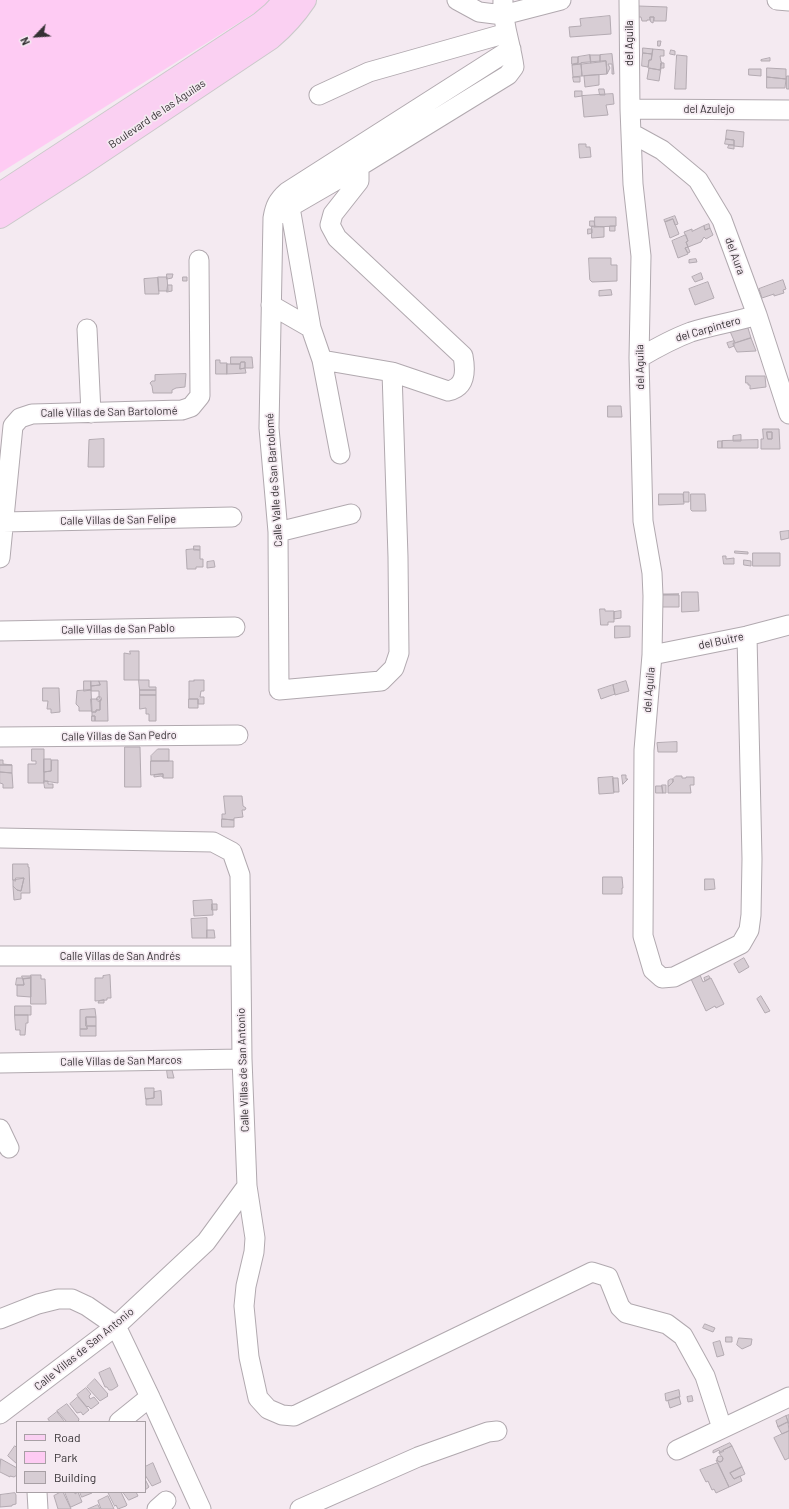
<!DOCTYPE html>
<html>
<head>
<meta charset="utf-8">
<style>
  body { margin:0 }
  #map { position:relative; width:789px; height:1509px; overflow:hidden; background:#f4eaf1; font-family:Barlow,sans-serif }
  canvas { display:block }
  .legend { position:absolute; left:16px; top:1421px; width:130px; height:72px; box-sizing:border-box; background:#f4eaf1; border:1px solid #a8a0a5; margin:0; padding:5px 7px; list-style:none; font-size:12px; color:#353134 }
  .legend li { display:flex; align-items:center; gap:8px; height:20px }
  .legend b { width:20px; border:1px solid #a8a0a5 }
  .north { position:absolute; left:16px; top:16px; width:40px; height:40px; -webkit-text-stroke:3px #f4eaf1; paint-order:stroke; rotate:245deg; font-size:11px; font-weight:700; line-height:16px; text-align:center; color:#353134 }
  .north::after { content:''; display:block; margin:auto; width:14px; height:18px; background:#353134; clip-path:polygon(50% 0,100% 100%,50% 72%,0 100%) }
</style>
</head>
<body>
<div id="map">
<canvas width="789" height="1509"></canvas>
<ul class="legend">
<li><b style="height:5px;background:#fad0f2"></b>Road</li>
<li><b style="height:11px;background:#fecbf3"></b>Park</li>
<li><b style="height:11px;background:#d7cdd4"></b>Building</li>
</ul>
<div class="north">N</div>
</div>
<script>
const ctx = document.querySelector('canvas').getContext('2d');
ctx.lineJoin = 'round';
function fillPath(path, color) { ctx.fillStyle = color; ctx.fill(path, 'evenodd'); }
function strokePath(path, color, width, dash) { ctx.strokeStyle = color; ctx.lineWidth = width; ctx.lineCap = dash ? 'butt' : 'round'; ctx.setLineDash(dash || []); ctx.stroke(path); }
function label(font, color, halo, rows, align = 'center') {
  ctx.font = font + ' Barlow,sans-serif'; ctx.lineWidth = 3.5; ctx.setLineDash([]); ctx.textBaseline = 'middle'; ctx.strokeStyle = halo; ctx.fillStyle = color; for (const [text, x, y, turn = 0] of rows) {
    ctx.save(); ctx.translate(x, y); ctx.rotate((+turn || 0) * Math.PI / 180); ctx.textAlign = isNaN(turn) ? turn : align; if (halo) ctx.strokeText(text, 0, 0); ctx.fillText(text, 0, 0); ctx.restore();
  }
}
fillPath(new Path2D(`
  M0,0H270L267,5L0,173Z`), '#fecbf3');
const building = new Path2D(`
  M638,6L667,7L666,21H654V17H650V20H647V21H642L641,17H636Z
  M610,16L611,34L570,37L569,27L581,26L580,19Z
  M650,17H654L653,23L651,22Z
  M658,41H661L660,46H658Z
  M643,48L653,49L652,54L643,53Z
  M653,49L664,50V56H660L661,62H662L660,70L648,68L649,60H651Z
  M671,50L675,51V55L670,54Z
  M643,53L652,54L651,60H649L648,67L642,66Z
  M612,54L614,74H612V64H608L610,68L607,74L606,61L600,62V55Z
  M590,55H600V62L591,63Z
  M590,55L591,63L572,65L578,63V57Z
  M677,55L687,56L686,89H675Z
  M572,57H578V63L572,64Z
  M770,58V61H761V60Z
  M606,61L607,74L582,76L581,63Z
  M661,63H664V68H661L659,81L647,79L649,68L660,70Z
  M581,64L582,76L573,77L572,65Z
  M767,68L786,69V79L767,77Z
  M749,69H761V76L749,75Z
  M599,75V85L585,87L584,76Z
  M787,76H789V89H787Z
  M573,77H580V82H574Z
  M767,77L786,79L785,88H767Z
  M599,89H604L605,95H600Z
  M575,91H582V96L575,97Z
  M613,94L614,104L606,105L608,115L584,117L582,96Z
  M727,130L744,132L743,147L734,146V140L726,139Z
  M726,139L734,140V145L725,144Z
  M579,144H586V147H590L591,157L580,158Z
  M729,145H734V149L728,148Z
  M675,216L678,224L675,225L673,219L665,222L664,220Z
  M595,217H616V226L595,227Z
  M673,219L679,234L670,238L665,222Z
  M590,221H594L595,227L590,226Z
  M709,224L710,228L705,230L704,226Z
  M592,226L604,227V237L592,238Z
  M610,226H615V231H610Z
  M704,226L705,230L710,228L713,235L706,239L704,237L701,242L688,247L690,252L688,253L685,248L688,247L686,242L688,241L684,232L692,229V231Z
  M588,229H592V233L588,234Z
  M686,235L688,241L686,242L688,247L685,248L688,254L678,258L672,241Z
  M589,258H611V265H617V281L592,282L590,280Z
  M696,259L697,262L689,263V260Z
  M701,273L703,279L695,282L692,277Z
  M167,274H173L172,278L167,279Z
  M158,277H167L168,291H159Z
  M183,277H187V281H183Z
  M158,278L159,294H145L144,279Z
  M783,280L786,289L783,290L784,293L774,296V294L762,298L759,289Z
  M708,282L714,298L695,305L689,289Z
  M168,285H172V291L167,292Z
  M611,290L612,295L599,296V291Z
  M739,325L748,328L751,338L735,343L729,329Z
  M751,338L756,351L737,352L733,344Z
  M734,341V346L729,348L727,343Z
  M231,357H252L253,368H245V362H241L240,364H231Z
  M216,360H220V363H227V374H216Z
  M241,362H245V368L240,369Z
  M227,364H240V369L245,368L246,373L227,374Z
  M186,374L185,387L176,388L172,390V393H153L152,386L150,383L152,381H155V375Z
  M746,376H765L766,387L750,389V385H748V383H746Z
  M608,406H621L622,417H608Z
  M763,429H779L780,449H761V439H763ZM767,432H772V439H768Z
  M767,432H772V439H768Z
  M741,435V441H733V436Z
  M104,439V467H88L89,440Z
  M758,440V448H722V441Z
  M718,441H722V448H718Z
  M684,492H689V502H684Z
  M659,494H683L684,504L659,505Z
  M691,494H705L706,511H692L691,510Z
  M789,531V538L781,540L780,532Z
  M194,546H200V550H194Z
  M193,549L200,550V559H203V567H196V569H187L186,550Z
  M735,551L748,552V554L735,553Z
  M753,553H780V566H753Z
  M723,556H726V559L734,558V564H724Z
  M744,560L751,561V566L744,565Z
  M214,561L215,567L207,568V562Z
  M682,592H698L699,611L682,612Z
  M656,594H679L656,595Z
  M656,595H679V607H657Z
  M600,609H605V611H614V622H608V625H601Z
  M621,611V618L614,619V612Z
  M615,626H630V637L615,638Z
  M130,651H139V680H124V653L130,654Z
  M139,680H149V687H156V690H140Z
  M194,680H204V691H201L200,697H204V704H198V699H189V681H194Z
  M84,681H91V690L84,691Z
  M91,681H99L100,685L91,686Z
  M99,681H107L108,721H95V716H92V712H96V710H100V701L101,700L99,697V691H91V686L100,685Z
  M626,681L629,691L615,695L613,685Z
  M613,685L615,694L601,699L598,690Z
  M43,688H59L60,712L51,713V709H47L48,701H43Z
  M91,690L92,711H79V707L76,704L77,691Z
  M140,690H156V695H140Z
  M140,695H156V721H149V714H146V708L140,709Z
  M96.5 699a2.5 2.5 0 1 1 5 0a2.5 2.5 0 1 1-5 0Z
  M91,699H97L100,701V710H96V712H92Z
  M189,699H198V708H189Z
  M92,716H95V721H92Z
  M677,742V752H658L657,743Z
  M125,747H140L141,787H125Z
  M32,749H44V783H28V764H36V761H32Z
  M158,749H169V761H151V756Z
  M44,759H51V771L44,772Z
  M0,760H3V764L12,765H0Z
  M52,760H58V783L44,781V772L51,771Z
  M151,761H173V778H163V774L151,775Z
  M0,765H12V773L0,772Z
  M0,772L12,773L13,788H3V784L0,783Z
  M163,774V777L161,776L154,777V775Z
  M622,775H626V779H628L623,784Z
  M676,776H682V778H686V777H694V785H690L691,793H668V786H669L673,782V779Z
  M613,777L614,793L599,794L598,778Z
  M613,778H618L619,792H614Z
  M671,779H673V782L669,786H668V781Z
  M44,781H48V784H53V788H45Z
  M662,785H666V793H663Z
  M656,786H662L663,793H656Z
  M224,796H242L243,806L246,808L245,810H242L243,817L234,818V820L222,819V814H225Z
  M222,819L234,820V827H222Z
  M13,864H28V867H29L30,893H21V899L14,900L13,886L17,890L21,891L24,878L13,880Z
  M603,877H622L623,888H622V894H603Z
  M16,878H24L21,891L17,890L13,886V880L15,881Z
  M705,879H714L715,889L705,890Z
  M212,900L213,915L194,916L193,901Z
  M212,904H217V910H212Z
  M207,918V938H192L191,919Z
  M207,930H214L215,938H207Z
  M744,958L749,967L739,973L734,964Z
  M31,975H41V979H45L46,1004H31Z
  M110,975L111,998H107V1000L95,1001V978H103V976Z
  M700,975L703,982L711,978L724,1004L716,1008L715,1006L706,1011L691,979Z
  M22,976H31V978L23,979Z
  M709,976L710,978L705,981L704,978Z
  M17,978H23L24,985H16Z
  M31,978V997L17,996V985H24L23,979Z
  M761,996L770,1011L765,1013L757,999Z
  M104,1000V1003H98L99,1001Z
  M15,1006H31V1015H15Z
  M95,1009L96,1017H86L87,1029H80V1010Z
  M15,1015H28V1023H26L25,1035H20V1030H16Z
  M86,1017H96V1026H86Z
  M87,1026H96V1036H80V1029H87Z
  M167,1070H172L174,1078H168Z
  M145,1088H154V1098L146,1099Z
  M161,1091L162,1105H146V1099L154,1098V1092Z
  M705,1324L715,1328L713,1332L703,1328Z
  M726,1337H732V1342H726Z
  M739,1338L752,1339L751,1345L742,1349L737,1345Z
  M720,1341L724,1355L717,1357L713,1343Z
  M110,1368L118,1386L112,1390H109L107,1387H105L99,1373Z
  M95,1379L108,1394L107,1395L108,1396L100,1401L87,1387Z
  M86,1388L91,1394L89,1396L90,1399L94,1397L99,1403L91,1409L88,1406L87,1407L77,1395Z
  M679,1390L680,1397L666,1401L665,1394Z
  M692,1396L693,1401L688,1402L687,1397Z
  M78,1397L89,1410L83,1415L81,1412L77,1413L70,1404Z
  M679,1397L681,1404L670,1408L668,1401Z
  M67,1404L79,1419L78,1422H67L57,1411Z
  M57,1412L65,1422H50L48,1419Z
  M789,1415V1424L786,1416Z
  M786,1416L788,1422L778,1427L776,1421Z
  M788,1422L789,1431L782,1434L778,1427Z
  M789,1431V1458L785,1460L774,1438Z
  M730,1443L732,1446L723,1450L724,1451L720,1453L719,1450L713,1453V1451Z
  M15,1446L17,1448V1464L8,1456Z
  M732,1446L742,1467L730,1473L734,1479L740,1476L742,1481L729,1487L716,1460L720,1462L722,1461L723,1458L719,1453Z
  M717 1459a3 3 0 1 1 6 0a3 3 0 1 1-6 0Z
  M1,1459L17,1468V1475L14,1477L10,1476V1477L0,1472Z
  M153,1463L161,1482L152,1486L145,1475V1467Z
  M718,1463L729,1487L716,1493L714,1489L712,1490L708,1481L706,1482L700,1470Z
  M742,1467L745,1474L734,1479L730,1473Z
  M145,1479L149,1487L145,1490Z
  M61,1492H63L71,1509H58L54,1496Z
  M65,1492H76L75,1493V1494L78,1492L82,1502L71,1507Z
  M80,1492H92V1493L82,1497Z
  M108,1492H121L127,1505L126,1506L118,1509L116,1505L115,1506Z
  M123,1492H136L138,1496L129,1500Z
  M15,1493L16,1495V1504L12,1505V1506L0,1507V1495Z
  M108,1496L114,1509H101L98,1501Z
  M98,1505L100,1509H88Z`);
fillPath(building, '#d7cdd4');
strokePath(building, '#b3aab1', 1);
const minor = new Path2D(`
  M457,0L479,12L503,15L561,0
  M629,0L630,109L633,184L641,256L639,358L643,521L652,573L653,596L652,655L644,750L643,936L653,970L662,978L674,977L741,944L749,930L751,915L752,859L747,636
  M777,0L789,1
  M319,95L369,72L507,33
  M630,109L789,110
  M631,133L662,150L698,180L722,220L757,315L789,414
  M359,166V181L333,214L330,225L337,238L463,356C466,372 466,387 448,391L392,372
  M288,196L311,328
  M273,218L290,207L347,174L508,75L514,67C511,44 502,23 503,0
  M271,305L311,328L322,360L340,454
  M87,329L91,413
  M639,358C656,348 672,339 691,332C713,325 735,322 757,315
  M322,360L392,372L398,557L399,653L394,668L381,681L279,690L278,532L269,428L273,218C275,206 278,200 287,192L511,49
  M3,522L232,517
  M278,532L351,514
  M0,558L13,426L20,418L32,414L182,410L191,407L200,396L199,260
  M0,631L235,627
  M652,655L747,636L789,625
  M0,737L238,735
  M0,838L213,842L232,852L240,875L242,1059L247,1186L255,1238L254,1252L246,1286L244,1306L249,1357L258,1398L268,1409L282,1415L294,1416L592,1272L608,1277L620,1307L626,1313L667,1324L683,1336L705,1376L722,1428
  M0,956H240
  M0,1063L242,1059
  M0,1129L9,1148
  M0,1319L38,1304L58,1299H72L87,1306L116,1326L150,1397L201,1509
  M0,1414L116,1326L206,1242L247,1186
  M119,1422L150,1397
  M677,1450L789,1397
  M37,1492L38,1509
  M157,1509L166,1501
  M300,1509L418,1457L488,1432L497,1431`);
const major = new Path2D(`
  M0,194L261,23L273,13L285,0
  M0,217L81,165L271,38C285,26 295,15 305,0`);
strokePath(minor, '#b1a9af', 21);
strokePath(major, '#cac9ca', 24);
strokePath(minor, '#fff', 19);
strokePath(major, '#fad0f2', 22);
label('11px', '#353134', '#f4eaf1', [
  ["del Aguila",629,43,-90],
  ["del Azulejo",709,109],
  ["Boulevard de las Águilas",157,114,-34],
  ["del Aura",735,256,70],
  ["del Carpintero",708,329,-16],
  ["del Aguila",640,367,-91],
  ["Calle Villas de San Bartolomé",109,412,-1],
  ["Calle Valle de San Bartolomé",274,480,-94],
  ["Calle Villas de San Felipe",118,520,-1],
  ["Calle Villas de San Pablo",118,629,-1],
  ["del Buitre",721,641,-12],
  ["del Aguila",649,690,-85],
  ["Calle Villas de San Pedro",119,736,-1],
  ["Calle Villas de San Andrés",120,956],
  ["Calle Villas de San Marcos",121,1061,-1],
  ["Calle Villas de San Antonio",243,1070,-92],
  ["Calle Villas de San Antonio",84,1349,-39]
]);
</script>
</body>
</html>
